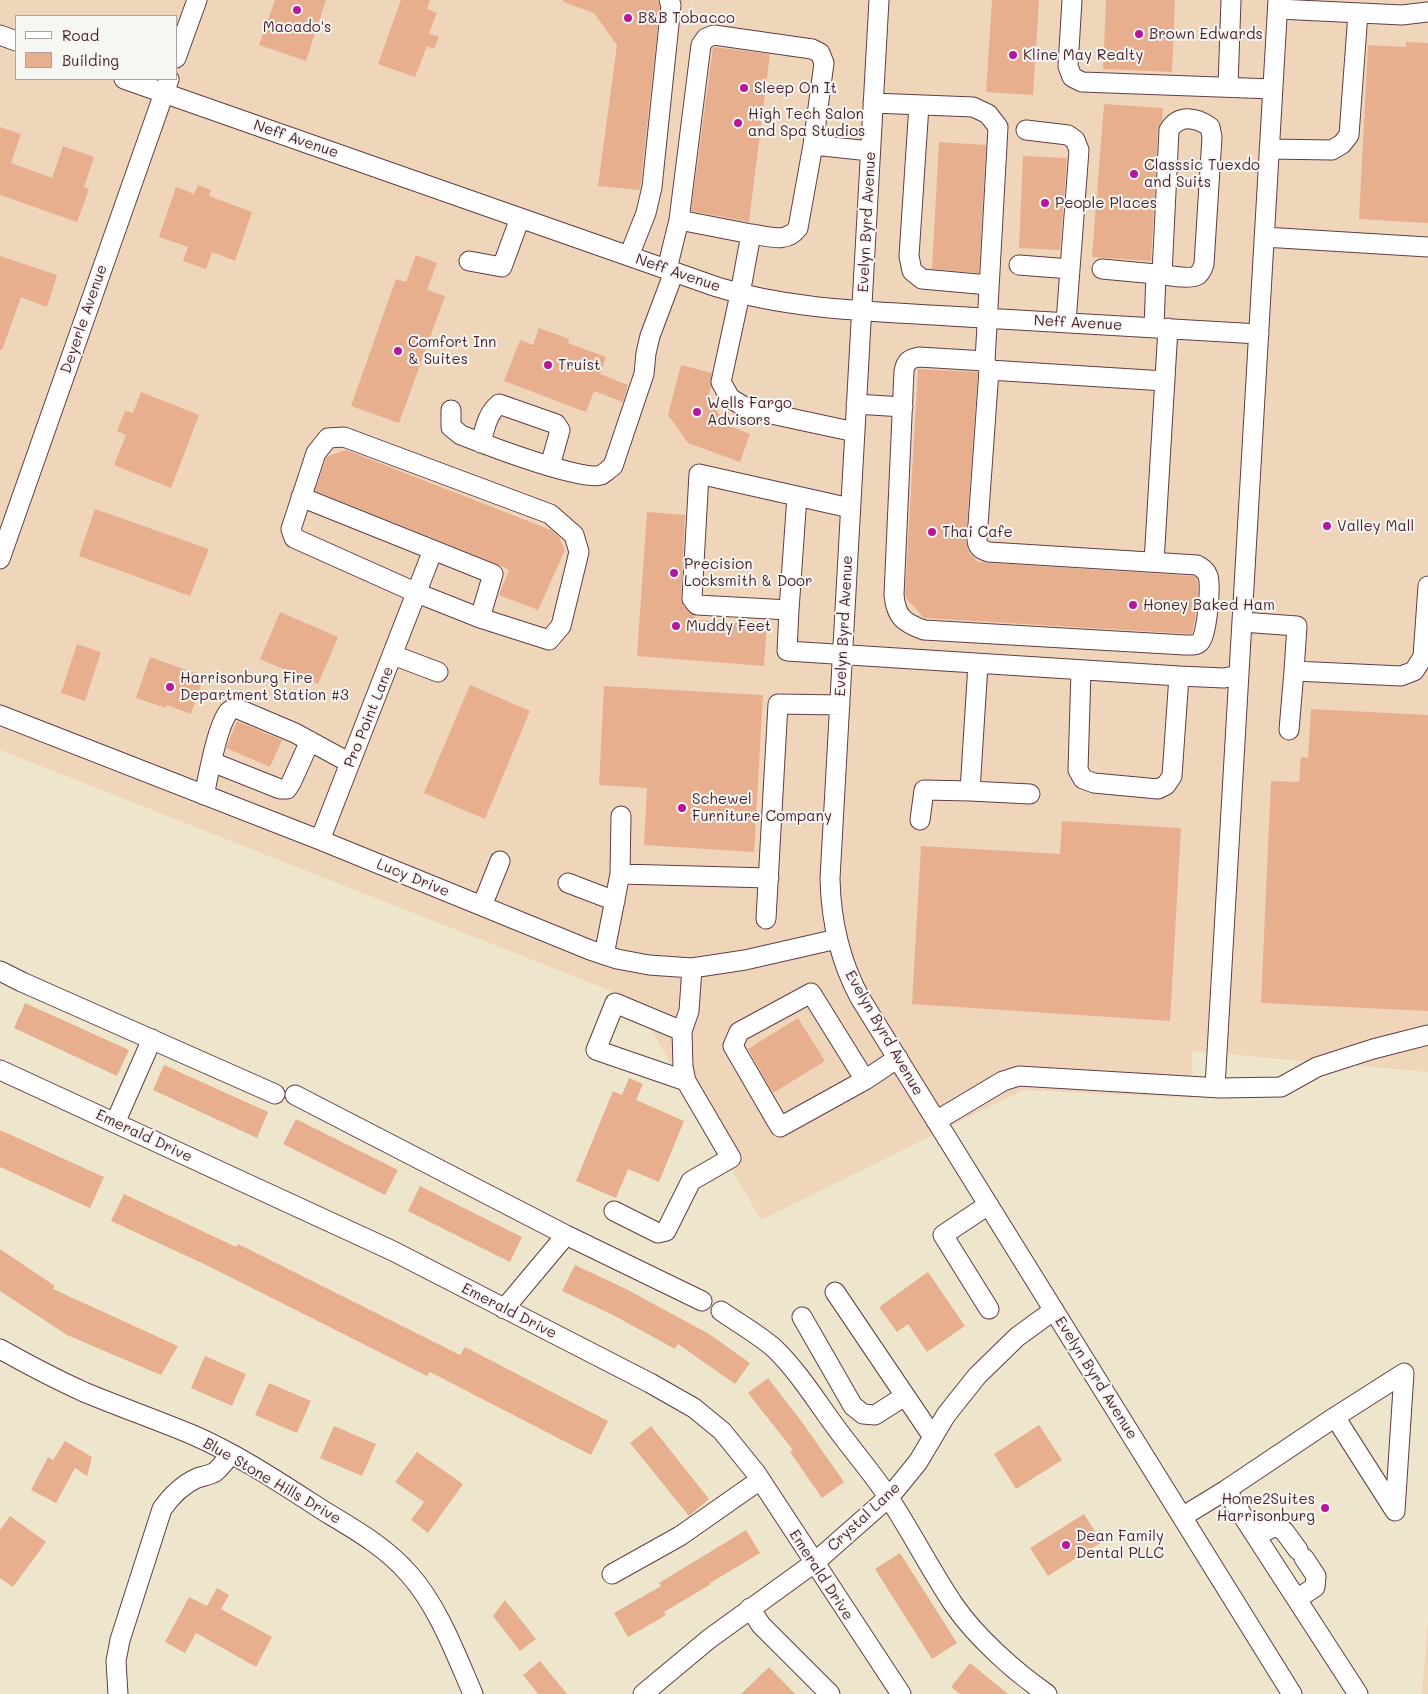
<!DOCTYPE html>
<html>
<head>
<meta charset="utf-8">
<style>
  body { margin:0 }
  #map { position:relative; width:1428px; height:1694px; overflow:hidden; background:#ede6cd; font-family:Mali,sans-serif }
  canvas { display:block }
  .legend { position:absolute; left:15px; top:15px; width:162px; height:65px; box-sizing:border-box; background:#f6f6f2; border:1px solid #b1a0a2; margin:0; padding:6px 9px; list-style:none; font-size:15px; color:#4a1f2b }
  .legend li { display:flex; align-items:center; gap:10px; height:25px }
  .legend b { width:25px; border:1px solid #b1a0a2 }
</style>
</head>
<body>
<div id="map">
<canvas width="1428" height="1694"></canvas>
<ul class="legend">
<li><b style="height:6px;background:#fff"></b>Road</li>
<li><b style="height:14px;background:#e7af8e"></b>Building</li>
</ul>
</div>
<script>
const ctx = document.querySelector('canvas').getContext('2d');
ctx.lineJoin = 'round';
function fillPath(path, color) { ctx.fillStyle = color; ctx.fill(path, 'evenodd'); }
function strokePath(path, color, width, dash) { ctx.strokeStyle = color; ctx.lineWidth = width; ctx.lineCap = dash ? 'butt' : 'round'; ctx.setLineDash(dash || []); ctx.stroke(path); }
function label(font, color, halo, rows, align = 'center') {
  ctx.font = font + ' Mali,sans-serif'; ctx.lineWidth = 4; ctx.setLineDash([]); ctx.textBaseline = 'middle'; ctx.strokeStyle = halo; ctx.fillStyle = color; for (const [text, x, y, turn = 0] of rows) {
    ctx.save(); ctx.translate(x, y); ctx.rotate((+turn || 0) * Math.PI / 180); ctx.textAlign = isNaN(turn) ? turn : align; if (halo) ctx.strokeText(text, 0, 0); ctx.fillText(text, 0, 0); ctx.restore();
  }
}
fillPath(new Path2D(`
  M0,0H1428V1072L1192,1051V1098L1024,1090L761,1220L634,1000L0,750ZM16,16H176V79H16Z
  M1428,1617V1694H1422Z`), '#efd6bb');
fillPath(new Path2D(`
  M275,0H326L306,61L259,45Z
  M401,0H430L427,9L437,13L429,33L439,37L434,49L427,46L415,77L378,64Z
  M563,0H657L658,2L660,7L640,190L598,186L617,45L594,13L563,2Z
  M992,0H1039L1033,95L986,92Z
  M1106,0H1175L1172,72L1103,69Z
  M1406,42L1428,43V223L1359,219L1368,45L1406,47Z
  M713,47L770,54L749,222L691,211Z
  M1104,104L1163,108L1162,120L1158,129L1151,261L1092,257Z
  M0,127L21,134L11,163L52,178L63,146L94,157L84,187L89,189L77,222L0,195Z
  M939,142L986,145L979,273L932,269Z
  M1023,156L1067,158L1060,250L1019,248Z
  M198,185L211,190L209,196L252,212L235,261L212,252L206,269L183,261L188,247L159,237L176,187L194,194Z
  M416,255L437,263L427,290L445,296L399,423L351,406L396,279L406,282Z
  M0,256L57,275L47,307L21,297L2,350H0Z
  M539,328L569,339L568,343L606,357L600,374L628,385L623,402L594,391L586,412L504,381L520,340L533,345Z
  M681,365L712,373L711,387L708,398L727,425L750,434L740,462L688,443L668,415Z
  M918,369L978,372L966,540L969,553L978,562L1194,576L1197,579L1198,590L1195,619L1192,634L924,618L906,598L905,594Z
  M141,392L199,415L171,488L114,465L126,435L117,431L125,411L133,413Z
  M346,450L551,530L559,537L565,550L538,610L499,595L509,570L497,564L315,491L326,458L328,456Z
  M95,509L209,549L190,596L79,556Z
  M647,512L685,515L681,598L683,606L698,620L767,625L764,666L637,656Z
  M280,612L338,637L318,684L260,659Z
  M77,644L101,652L85,701L61,693Z
  M150,657L204,676L191,714L167,705L166,708L136,698Z
  M470,685L530,711L485,819L424,793Z
  M604,686L763,695L754,852L644,845L647,788L599,785Z
  M1311,709L1428,715V1011L1261,1003L1271,781L1299,782L1301,757L1308,758Z
  M237,721L282,740L270,767L226,748Z
  M1062,821L1181,828L1170,1021L912,1004L921,846L1060,854Z
  M25,1003L129,1050L117,1076L14,1028Z
  M798,1018L825,1061L773,1093L748,1049Z
  M164,1065L268,1112L257,1138L153,1090Z
  M629,1078L643,1084L636,1100L684,1121L659,1182L628,1169L616,1198L576,1181L613,1091L622,1095Z
  M296,1119L398,1170L385,1195L283,1144Z
  M0,1130L104,1177L90,1208L0,1167Z
  M420,1186L522,1237L510,1262L408,1211Z
  M124,1194L236,1247L238,1244L460,1355L465,1347L608,1421L591,1455L430,1372L427,1376L204,1264L111,1221Z
  M0,1249L55,1286L53,1289L178,1346L161,1375L67,1335L0,1291Z
  M575,1265L626,1289L709,1334L750,1363L735,1384L678,1344L675,1349L613,1315L562,1291Z
  M928,1272L965,1326L927,1352L908,1324L897,1332L879,1307Z
  M205,1356L246,1374L232,1406L191,1388Z
  M768,1378L802,1422L844,1482L822,1498L790,1452L793,1450L748,1393Z
  M269,1383L311,1401L297,1433L255,1415Z
  M1039,1425L1062,1460L1016,1489L994,1454Z
  M334,1426L376,1444L362,1476L320,1458Z
  M651,1426L709,1499L689,1516L630,1443Z
  M65,1441L92,1457L87,1476L75,1468L56,1503L31,1490L48,1457L53,1460Z
  M417,1452L463,1484L428,1533L411,1520L424,1502L395,1482Z
  M1084,1514L1102,1542L1048,1576L1030,1548Z
  M10,1516L46,1542L13,1587L0,1578V1530Z
  M746,1530L760,1553L710,1583L711,1584L664,1612L666,1615L628,1637L614,1613L661,1586L659,1583Z
  M900,1553L957,1643L932,1659L875,1569Z
  M217,1588L229,1595L221,1609L272,1637L256,1667L196,1633L185,1653L165,1642L189,1597L207,1606Z
  M505,1600L536,1639L520,1651L493,1616Z
  M540,1661L567,1694H538L523,1675Z
  M970,1663L1008,1694H960L951,1687Z
  M769,1667L795,1694H741Z`), '#e7af8e');
const minor = new Path2D(`
  M879,0L830,879C831,921 840,961 860,998L1292,1694
  M1072,0L1068,66L1072,77L1082,82L1273,89
  M1278,9L1402,15L1428,12
  M0,35L16,41
  M176,58L197,0
  M124,79L717,287C792,310 871,311 949,316C1052,322 1156,328 1259,334
  M1228,87L1231,0
  M873,103L973,107L988,114L998,127L985,361L919,357C909,359 906,361 904,371L894,595C896,617 904,623 924,630L1185,645C1190,645 1196,646 1200,642C1207,636 1211,586 1208,576C1206,570 1202,568 1197,565L989,552C981,550 977,547 977,539L989,370L985,361
  M919,105L909,256L912,271L922,279L989,285
  M1026,130L1068,135L1075,140L1079,150L1066,322
  M813,145L870,151
  M1269,149L1332,150L1342,144L1349,135L1358,13
  M751,234L679,220L701,45L706,38L714,35L812,49L820,53L824,63L813,145L798,228C786,244 769,236 751,234L740,294L721,382L730,398L748,409L855,432
  M1264,237L1428,247
  M629,256L646,213L652,187L671,5L669,0
  M469,261L502,267L520,218
  M1019,265L1070,269
  M667,269L679,220
  M1102,269L1156,274
  M1154,327L1156,274C1166,275 1191,280 1198,275C1201,272 1203,268 1204,264L1212,137L1210,127C1196,117 1179,114 1169,130L1162,274
  M989,370L1165,381
  M856,404L903,407
  M451,410V427L461,435C484,444 583,482 601,475C605,473 610,468 613,466L644,374L646,353L650,336L674,272
  M344,437L550,514L574,535L579,552L561,626L549,640L480,618L417,593L294,538L291,529L316,453L328,438Z
  M481,443C485,428 487,414 499,404L556,424L560,430L550,466
  M797,496L789,610L697,605L692,599L699,474L850,508
  M301,497L493,574L480,618
  M0,559L169,79
  M1154,562L1168,328
  M789,610L787,651L1179,676L1224,678L1239,675
  M1242,622L1297,626L1294,671L1401,676L1414,671L1423,657L1428,586
  M393,655L438,672
  M978,664L970,791L1030,794
  M1081,671L1078,770L1083,779L1094,783L1158,789L1166,785L1172,776L1179,676
  M0,715L320,840L590,950L617,959L649,965L692,968L745,960L837,939
  M1289,730L1294,671
  M212,762L280,789H287L291,783L310,741
  M204,795C209,774 216,731 227,714C229,710 232,709 236,708L295,733L350,763
  M621,816L620,874L769,878
  M920,820L924,790L970,791
  M320,840L433,550
  M568,883L615,901
  M482,906L500,861
  M766,919L778,704L840,705
  M604,955L620,874
  M0,971L22,982L275,1094
  M682,1031L683,1067L686,1081L596,1050L615,1003L682,1031L689,1011L692,968
  M0,1070L393,1251L650,1383L694,1408L722,1431L756,1473L901,1694
  M865,1080L811,993L739,1032L733,1046L780,1127L865,1080L898,1058
  M1215,1087L1278,0
  M295,1095L566,1235L702,1301
  M936,1121L1003,1081L1019,1076L1220,1088L1281,1087L1317,1067L1373,1049L1428,1035
  M115,1123L152,1039
  M988,1205L943,1235L989,1309
  M614,1211L658,1233L666,1231L691,1181L731,1158L686,1081
  M835,1292L933,1437
  M504,1309L566,1235
  M721,1311C738,1323 758,1334 774,1348C798,1371 817,1402 837,1429C854,1452 873,1474 889,1498C912,1533 931,1571 954,1605C976,1637 1015,1672 1047,1694
  M802,1317L853,1406L863,1414L875,1415L905,1396
  M0,1349C27,1364 55,1379 84,1392C120,1407 157,1420 193,1435C239,1455 282,1484 324,1511C354,1529 386,1547 409,1574C438,1606 456,1655 473,1694
  M1226,1490L1335,1417L1395,1511L1404,1373L1335,1417
  M1182,1517L1226,1490L1358,1694
  M1256,1536L1275,1526L1284,1531L1298,1550
  M612,1574L680,1536L760,1480
  M1297,1599L1315,1587L1316,1576L1304,1558
  M750,1608L761,1625L830,1694
  M118,1694L116,1661L120,1640L162,1509C171,1496 182,1485 197,1478C203,1476 210,1475 215,1472C221,1467 226,1460 231,1454
  M643,1694L709,1639L814,1563L881,1504L896,1489L918,1462L946,1415L977,1376L1017,1337L1054,1310`);
strokePath(minor, '#623d43', 21);
strokePath(minor, '#fff', 19);
for (const [x, y, r, color] of [
  [297,10,5,"#b5179e"],
  [628,18,5,"#b5179e"],
  [1139,34,5,"#b5179e"],
  [1013,55,5,"#b5179e"],
  [744,88,5,"#b5179e"],
  [738,123,5,"#b5179e"],
  [1134,174,5,"#b5179e"],
  [1045,203,5,"#b5179e"],
  [398,351,5,"#b5179e"],
  [548,365,5,"#b5179e"],
  [697,412,5,"#b5179e"],
  [1327,526,5,"#b5179e"],
  [932,532,5,"#b5179e"],
  [674,573,5,"#b5179e"],
  [1133,605,5,"#b5179e"],
  [676,626,5,"#b5179e"],
  [170,687,5,"#b5179e"],
  [682,808,5,"#b5179e"],
  [1325,1508,5,"#b5179e"],
  [1066,1545,5,"#b5179e"]
]) { const dot = new Path2D(); dot.arc(x, y, r, 0, 2 * Math.PI); ctx.fillStyle = color; ctx.fill(dot); strokePath(dot, '#f6f6f2', 2); }
label('15px', '#4a1f2b', '#f6f6f2', [
  ["B&B Tobacco",638,18],
  ["Macado's",297,27,"center"],
  ["Brown Edwards",1149,34],
  ["Kline May Realty",1023,55],
  ["Sleep On It",754,88],
  ["High Tech Salon",748,114],
  ["and Spa Studios",748,131],
  ["Classsic Tuexdo",1144,165],
  ["and Suits",1144,182],
  ["People Places",1055,203],
  ["Comfort Inn",408,342],
  ["& Suites",408,359],
  ["Truist",558,365],
  ["Wells Fargo",707,403],
  ["Advisors",707,420],
  ["Valley Mall",1337,526],
  ["Thai Cafe",942,532],
  ["Precision",684,564],
  ["Locksmith & Door",684,581],
  ["Honey Baked Ham",1143,605],
  ["Muddy Feet",686,626],
  ["Harrisonburg Fire",180,678],
  ["Department Station #3",180,695],
  ["Schewel",692,799],
  ["Furniture Company",692,816],
  ["Home2Suites",1315,1499,"right"],
  ["Harrisonburg",1315,1516,"right"],
  ["Dean Family",1076,1536],
  ["Dental PLLC",1076,1553]
], 'left');
label('15px', '#4a1f2b', '#f6f6f2', [
  ["Neff Avenue",296,139,19],
  ["Evelyn Byrd Avenue",867,222,-87],
  ["Neff Avenue",678,273,19],
  ["Deyerle Avenue",84,319,-71],
  ["Neff Avenue",1078,323,3],
  ["Evelyn Byrd Avenue",844,626,-87],
  ["Pro Point Lane",369,717,-68],
  ["Lucy Drive",413,878,22],
  ["Evelyn Byrd Avenue",884,1033,60],
  ["Emerald Drive",144,1136,25],
  ["Emerald Drive",509,1311,27],
  ["Evelyn Byrd Avenue",1096,1378,58],
  ["Blue Stone Hills Drive",272,1481,30],
  ["Crystal Lane",864,1517,-43],
  ["Emerald Drive",821,1575,57]
]);
</script>
</body>
</html>
